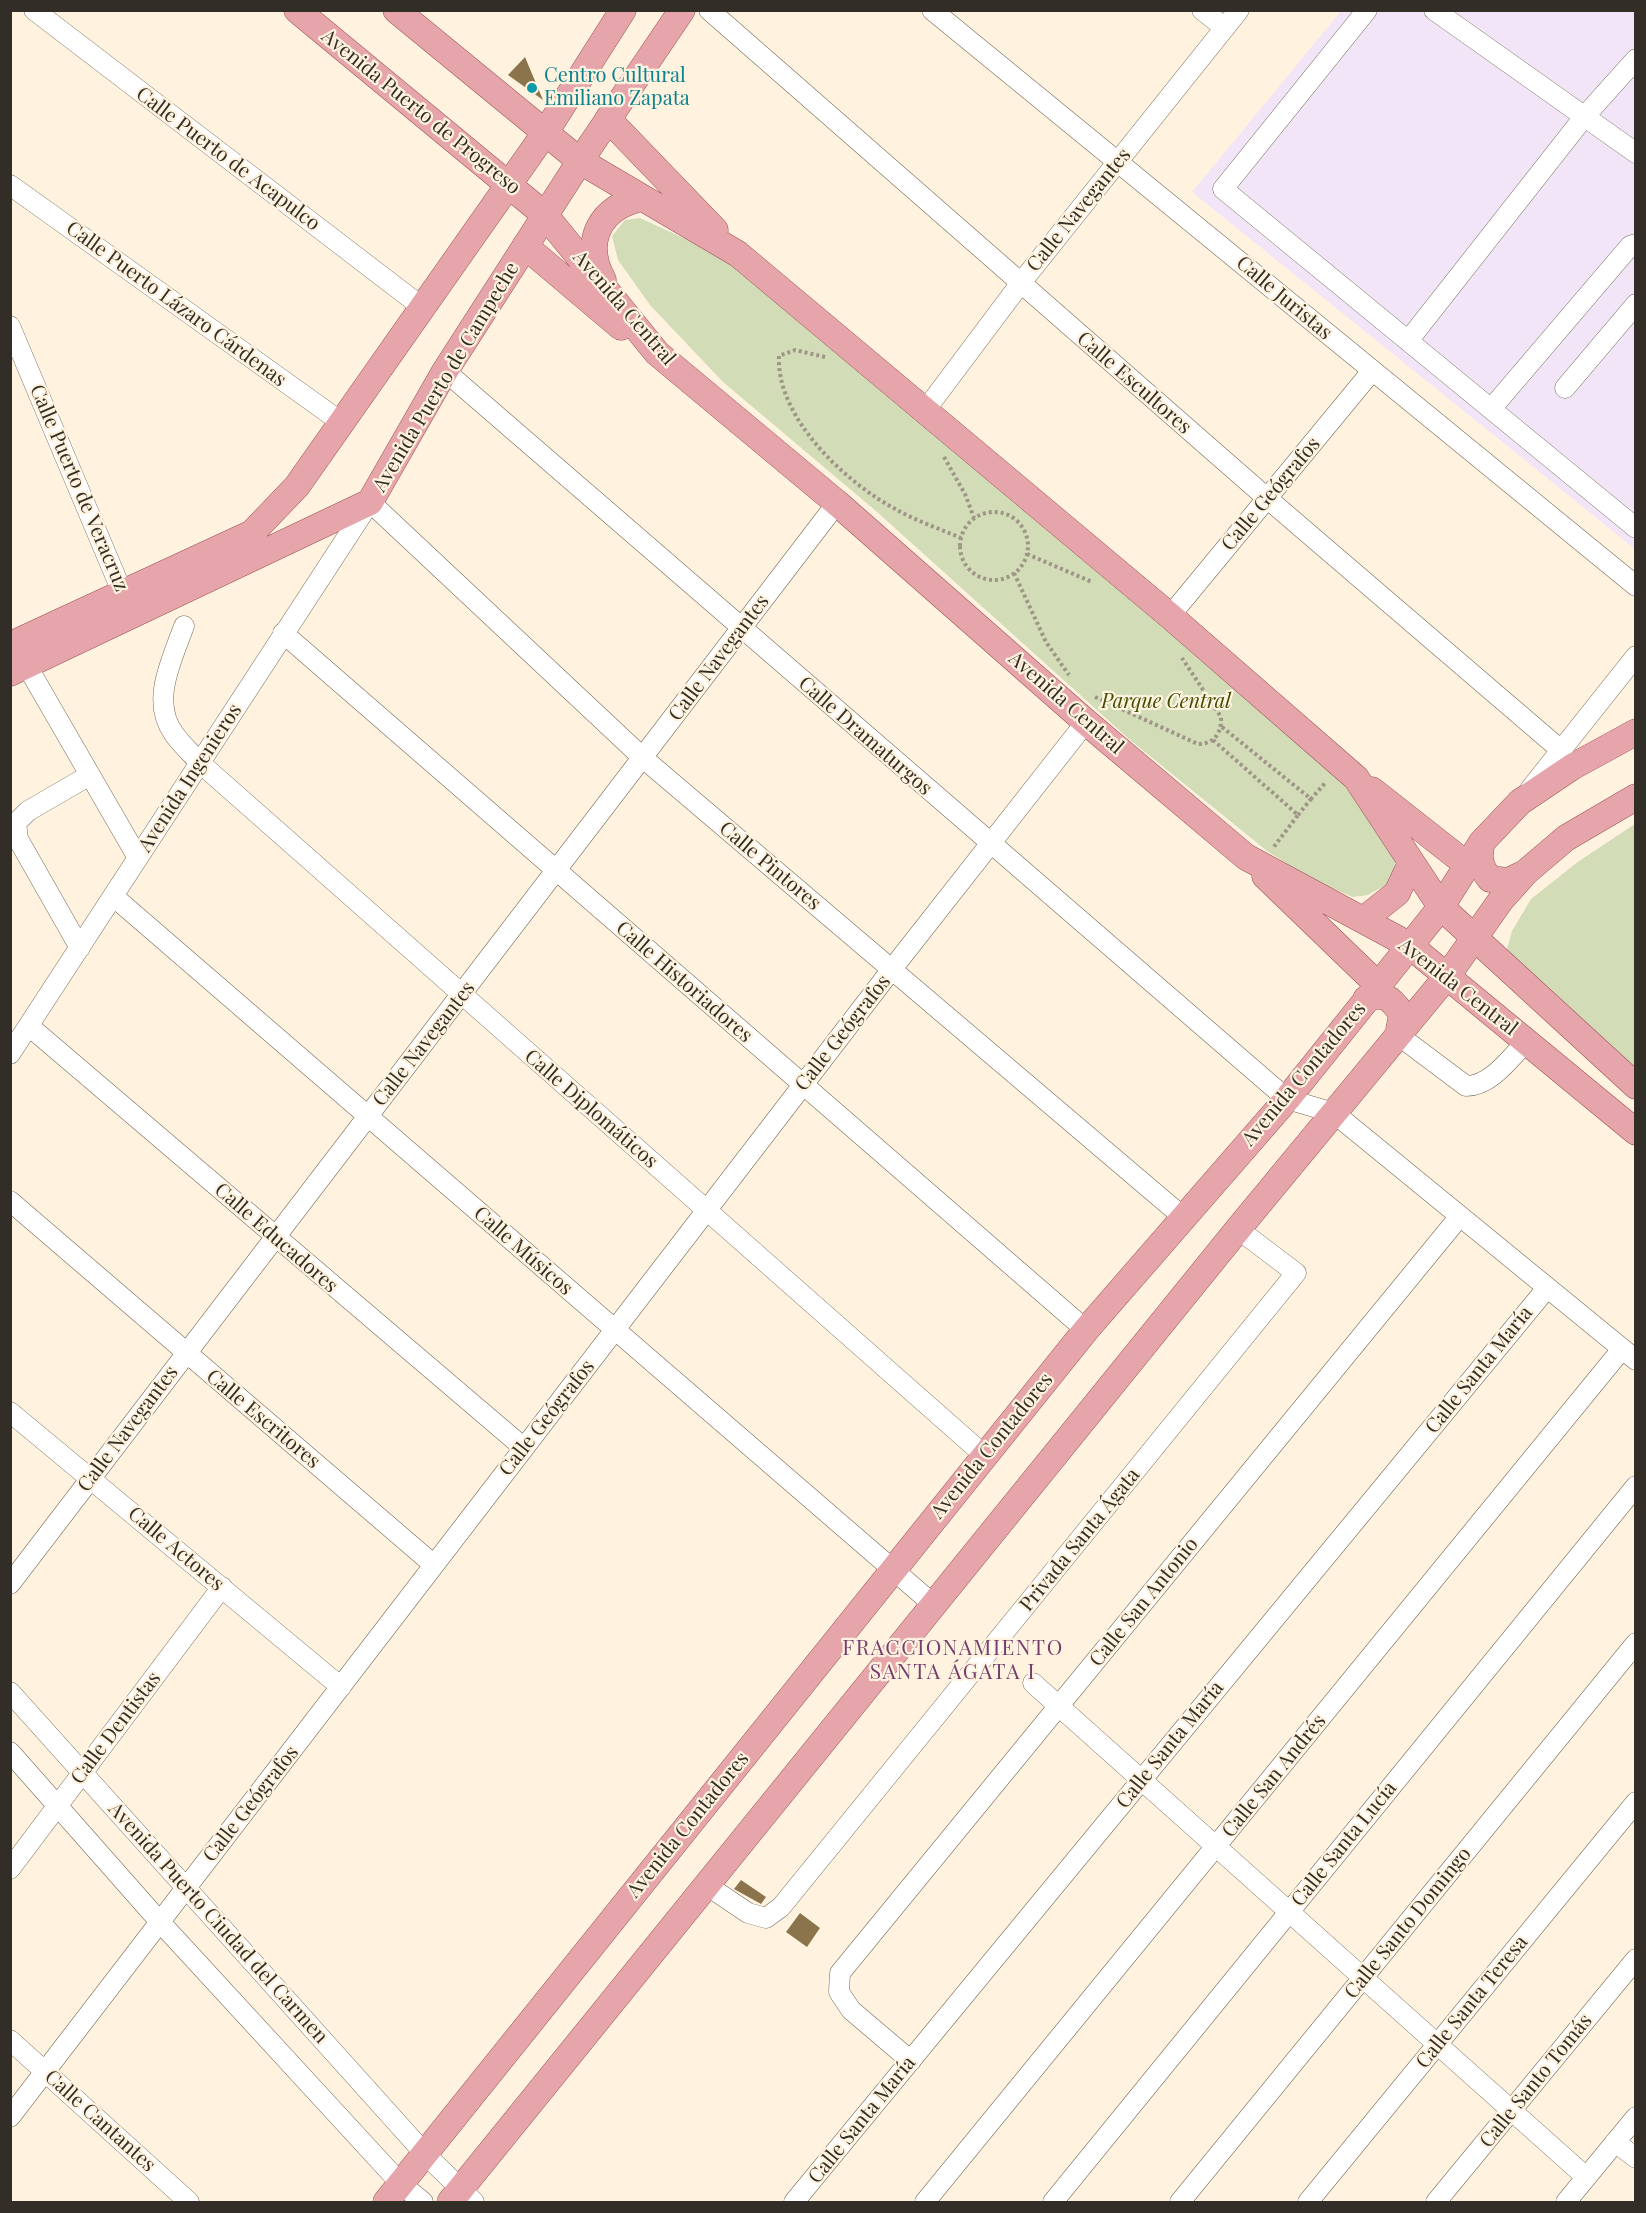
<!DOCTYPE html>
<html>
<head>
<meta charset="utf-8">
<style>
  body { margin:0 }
  #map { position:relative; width:1646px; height:2213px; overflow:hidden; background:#fff3df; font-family:"Playfair Display",serif }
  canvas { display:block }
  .frame { position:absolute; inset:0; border:12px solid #322d26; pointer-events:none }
</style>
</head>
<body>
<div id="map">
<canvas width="1646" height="2213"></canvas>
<div class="frame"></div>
</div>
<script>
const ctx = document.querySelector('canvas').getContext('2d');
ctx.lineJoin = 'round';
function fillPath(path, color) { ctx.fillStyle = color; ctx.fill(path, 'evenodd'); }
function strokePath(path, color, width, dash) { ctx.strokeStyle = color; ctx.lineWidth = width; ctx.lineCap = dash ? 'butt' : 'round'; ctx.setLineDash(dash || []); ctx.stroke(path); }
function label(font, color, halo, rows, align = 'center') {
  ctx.font = font + ' "Playfair Display",serif'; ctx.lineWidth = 4.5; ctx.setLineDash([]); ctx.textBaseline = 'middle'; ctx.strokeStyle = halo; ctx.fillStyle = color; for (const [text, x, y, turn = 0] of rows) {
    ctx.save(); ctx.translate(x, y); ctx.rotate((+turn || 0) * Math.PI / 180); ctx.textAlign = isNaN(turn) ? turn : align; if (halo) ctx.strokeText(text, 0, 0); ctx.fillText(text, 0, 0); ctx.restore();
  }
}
fillPath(new Path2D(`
  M1341,11H1635V549L1192,192Z`), '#f3e5f8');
fillPath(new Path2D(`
  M640,218L701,246L769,286L1342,782L1392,851L1395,861L1394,870L1386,885L1368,895L1353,897L1314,881L1267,851L1129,739L876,511L723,382L650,305L618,260L612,236L625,220Z
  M1635,824V1073L1504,960L1512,931L1531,899L1579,861Z`), '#d2dcb7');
fillPath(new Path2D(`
  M525,57L543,100L508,75Z
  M741,1880L766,1897L761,1904L734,1889Z
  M800,1913L820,1928L807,1947L786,1932Z`), '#8b744c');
const minor = new Path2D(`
  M34,10L422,307
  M709,10L1268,499L1562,751
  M932,10L1636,586
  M1202,10L1225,28
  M1367,10L1223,189L1636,528
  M1434,10L1636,153
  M10,185L341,422
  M10,326L128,606
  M1408,341L1584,117L1636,59
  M445,371L1287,1099L1334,1113L1636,1360
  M1565,388L1636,304
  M1491,409L1630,246L1636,244
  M924,412L1020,284L1239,10
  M1170,616L1372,371
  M184,626C172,660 150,701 174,734C181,744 191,753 199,762L984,1455
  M283,633L1086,1330
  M27,666L138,858
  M1531,788L1636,656
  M113,896L934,1605
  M80,948L18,839L16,823L28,811L90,775
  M29,1026L524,1448
  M1398,1035L1466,1086C1491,1086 1510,1058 1527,1041
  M10,1054L370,502L643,758L1183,1217
  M10,1201L434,1565
  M10,1412L341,1687
  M10,1584L837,503
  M1033,1683L1586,2177
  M10,1692L426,2155L474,2202
  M10,1752L160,1922L402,2185L423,2202
  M10,1869L222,1587
  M708,1886L748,1913L766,1918L781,1907L1296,1273L1238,1229
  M10,2040L189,2202
  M911,2061L851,2010L839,1992L840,1973L1460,1216
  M10,2117L892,969L1086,722
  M1615,2142L1636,2158
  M794,2202L1547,1288
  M925,2202L1622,1349
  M1053,2202L1636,1486
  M1180,2202L1636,1643
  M1308,2202L1636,1802
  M1436,2202L1636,1959
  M1566,2202L1636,2117`);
const major = new Path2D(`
  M297,10L545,215L657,353L837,503L1086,722L1246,857L1409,945L1636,1132
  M396,10L580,161L738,254L1170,616L1356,778L1441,907L1636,1086
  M608,119L715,230
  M525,246L621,327
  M603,280C582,241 600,207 642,198
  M10,645L252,533L297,486L545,133L623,10
  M10,673L370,502L445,371L580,161L682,10
  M1372,790L1466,864
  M1482,842C1478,858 1480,867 1490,879L1508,881L1525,873
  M1265,876L1377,984
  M1363,920L1397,893L1411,863
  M1366,999C1384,992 1391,998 1402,1014L1398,1035
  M386,2202L1086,1330L1287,1099L1441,907L1482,842L1520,802L1572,767L1636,732
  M450,2202L1238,1229L1448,975L1501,900L1526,872L1566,838L1636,797`);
strokePath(minor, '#756a59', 21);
strokePath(major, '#9c5358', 27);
strokePath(new Path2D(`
  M825,357L795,350L779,356C776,418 846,483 897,510C917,521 940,529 961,538
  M944,457L965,494L974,518
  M960 546a34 34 0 1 1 68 0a34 34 0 1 1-68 0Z
  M1027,554L1092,582
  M1014,573L1046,642L1069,675
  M1095,697L1198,744C1214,744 1222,733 1221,717L1182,658
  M1222,727L1311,799L1326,782
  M1213,740L1298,815L1273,848
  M1298,815L1311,799`), '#9e9587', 4, [3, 3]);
strokePath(minor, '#fff', 20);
strokePath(major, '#e6a4ab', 26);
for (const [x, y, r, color] of [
  [532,88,6,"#0f9aa8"]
]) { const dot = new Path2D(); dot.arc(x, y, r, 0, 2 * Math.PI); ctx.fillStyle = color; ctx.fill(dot); strokePath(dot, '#fff3df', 2); }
label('20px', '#0d838f', '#fff3df', [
  ["Centro Cultural",544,76],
  ["Emiliano Zapata",544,99]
], 'left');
label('20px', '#322d26', '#fff3df', [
  ["Avenida Puerto de Progreso",421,112,39],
  ["Calle Puerto de Acapulco",228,159,37],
  ["Calle Navegantes",1079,210,-51],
  ["Calle Juristas",1284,298,40],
  ["Calle Puerto Lázaro Cárdenas",176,304,36],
  ["Avenida Central",624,308,49],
  ["Avenida Puerto de Campeche",446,377,-59],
  ["Calle Escultores",1134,383,41],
  ["Calle Puerto de Veracruz",79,488,67],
  ["Calle Geógrafos",1271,494,-50],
  ["Calle Navegantes",719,658,-53],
  ["Avenida Central",1066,703,41],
  ["Calle Dramaturgos",865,736,41],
  ["Avenida Ingenieros",190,778,-57],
  ["Calle Pintores",770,866,40],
  ["Calle Historiadores",684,982,41],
  ["Avenida Central",1458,987,38],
  ["Calle Geógrafos",843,1033,-52],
  ["Calle Navegantes",424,1044,-52],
  ["Avenida Contadores",1304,1074,-50],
  ["Calle Diplomáticos",591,1109,41],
  ["Calle Educadores",276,1238,41],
  ["Calle Músicos",523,1251,41],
  ["Calle Santa María",1479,1370,-51],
  ["Calle Geógrafos",547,1418,-52],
  ["Calle Escritores",263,1419,40],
  ["Calle Navegantes",128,1429,-53],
  ["Avenida Contadores",992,1446,-51],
  ["Privada Santa Ágata",1080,1540,-51],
  ["Calle Actores",176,1549,40],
  ["Calle San Antonio",1144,1602,-51],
  ["Calle Dentistas",116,1728,-53],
  ["Calle Santa María",1170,1745,-51],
  ["Calle San Andrés",1274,1776,-51],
  ["Calle Geógrafos",251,1804,-52],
  ["Avenida Contadores",688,1825,-51],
  ["Calle Santa Lucía",1344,1844,-51],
  ["Avenida Puerto Ciudad del Carmen",218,1923,48],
  ["Calle Santo Domingo",1408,1923,-51],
  ["Calle Santa Teresa",1472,2002,-51],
  ["Calle Santo Tomás",1536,2081,-51],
  ["Calle Santa María",862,2120,-51],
  ["Calle Cantantes",100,2121,42]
]);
label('italic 20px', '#3f4c00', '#fff3df', [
  ["Parque Central",1166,702]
]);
ctx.letterSpacing = '1.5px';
label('21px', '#753e6d', '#fff3df', [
  ["FRACCIONAMIENTO",953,1648],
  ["SANTA ÁGATA I",953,1672]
]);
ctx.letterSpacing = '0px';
</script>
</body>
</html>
